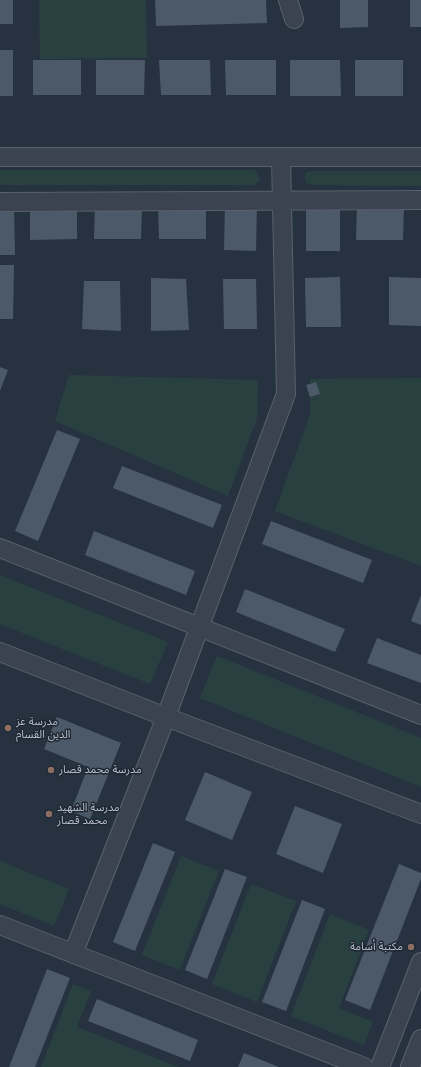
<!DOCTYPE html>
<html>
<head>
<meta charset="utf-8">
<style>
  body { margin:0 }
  canvas { display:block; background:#26323f }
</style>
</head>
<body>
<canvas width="421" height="1067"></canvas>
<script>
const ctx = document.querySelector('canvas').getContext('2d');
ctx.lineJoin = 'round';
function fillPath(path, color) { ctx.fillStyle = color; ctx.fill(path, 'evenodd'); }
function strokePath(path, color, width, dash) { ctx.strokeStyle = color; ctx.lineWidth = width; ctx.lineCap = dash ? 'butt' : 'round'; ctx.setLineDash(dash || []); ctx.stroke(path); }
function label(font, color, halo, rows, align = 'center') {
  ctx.font = font + ' "DM Sans","Noto Sans Arabic",sans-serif'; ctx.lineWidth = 3; ctx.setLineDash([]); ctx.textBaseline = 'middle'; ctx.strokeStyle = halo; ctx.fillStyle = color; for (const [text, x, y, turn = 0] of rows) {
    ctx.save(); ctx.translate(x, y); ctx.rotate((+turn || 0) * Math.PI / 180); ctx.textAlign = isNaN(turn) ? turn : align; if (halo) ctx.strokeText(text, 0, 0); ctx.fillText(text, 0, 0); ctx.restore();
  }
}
fillPath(new Path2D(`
  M39,0H146L147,58L40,59Z
  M0,170H255L260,178L259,181L254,185H0Z
  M311,171H421V186L313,185L307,183L305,180V173Z
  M69,375L258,380L257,418L228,496L55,421Z
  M421,378V566L275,511L310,415V379Z
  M0,575L168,642L150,684L0,624Z
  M217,656L421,738V787L200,698Z
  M181,856L219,871L180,970L142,955Z
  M0,861L69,889L54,926L0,904Z
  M251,884L296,901L257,1002L212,984Z
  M330,914L369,930L339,1008L373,1022L364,1045L291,1016Z
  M73,984L91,991L77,1027L178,1067H41Z`), '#294041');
fillPath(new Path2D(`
  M0,0H13V24H0Z
  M155,0H266L267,23L156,26Z
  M340,0H368V27L340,28Z
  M410,0H421V27H410Z
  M0,50H13V96H0Z
  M33,60H81V95H33Z
  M96,60H145L144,95H96Z
  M159,60H210L211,95H161Z
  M225,60H276V95H226Z
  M290,60H340L341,96H290Z
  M355,60H403V96H355Z
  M257,203L256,251L224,250L225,204Z
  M77,204V239L30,240V205Z
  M95,204H142L141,239H94Z
  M158,204H206V239H159Z
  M0,205H14L15,255H0Z
  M306,205H340V251H306Z
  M357,205H404L403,240H356Z
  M0,265H14L13,319H0Z
  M340,277L341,327H306L305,278Z
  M389,277L421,278V326L389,325Z
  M151,278L186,279L189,330L151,331Z
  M223,279H256L257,329H224Z
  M84,281H120L121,331L82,329Z
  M0,367L8,370L0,391Z
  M316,382L320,394L310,397L306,385Z
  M57,430L80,439L38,541L15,531Z
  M122,466L222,505L213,528L113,488Z
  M271,521L372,560L363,583L262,544Z
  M94,531L195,571L186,595L85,555Z
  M245,589L345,629L335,652L236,612Z
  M421,595V625L411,621Z
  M377,638L421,655V683L367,663Z
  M57,717L121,743L90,819L71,811L88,767L44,749Z
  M205,772L252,792L232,840L185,820Z
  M295,806L342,824L323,873L276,854Z
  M153,843L175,852L135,951L113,942Z
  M399,864L421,873V879L370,1010L345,1000Z
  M225,869L247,877L207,979L185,970Z
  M302,900L325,909L286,1011L262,1002Z
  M47,969L70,978L35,1067H9Z
  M97,999L198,1040L190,1061L88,1021Z
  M244,1053L279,1067H238Z`), '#4c5968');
const minor = new Path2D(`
  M288,0L294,19
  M0,157H421
  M0,202L421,200
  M0,548L421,715
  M0,652L166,717L421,814
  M0,925L364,1067
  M73,954L166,717L286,394L281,157
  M380,1067L421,962
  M410,1067L421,1039`);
strokePath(minor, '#58616d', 20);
strokePath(minor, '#3a434f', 18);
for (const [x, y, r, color] of [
  [8,728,4,"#8d6e63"],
  [51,770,4,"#8d6e63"],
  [49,814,4,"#8d6e63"],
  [411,947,4,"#8d6e63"]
]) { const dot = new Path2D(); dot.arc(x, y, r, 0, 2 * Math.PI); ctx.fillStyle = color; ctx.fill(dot); strokePath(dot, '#1f2834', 1.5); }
label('11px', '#b6beca', '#1f2834', [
  ["مدرسة عز",16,722],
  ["الدين القسام",16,735],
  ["مدرسة محمد قصار",59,770],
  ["مدرسة الشهيد",57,808],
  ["محمد قصار",57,821],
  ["مكتبة أسامة",403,947,"right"]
], 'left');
</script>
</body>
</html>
